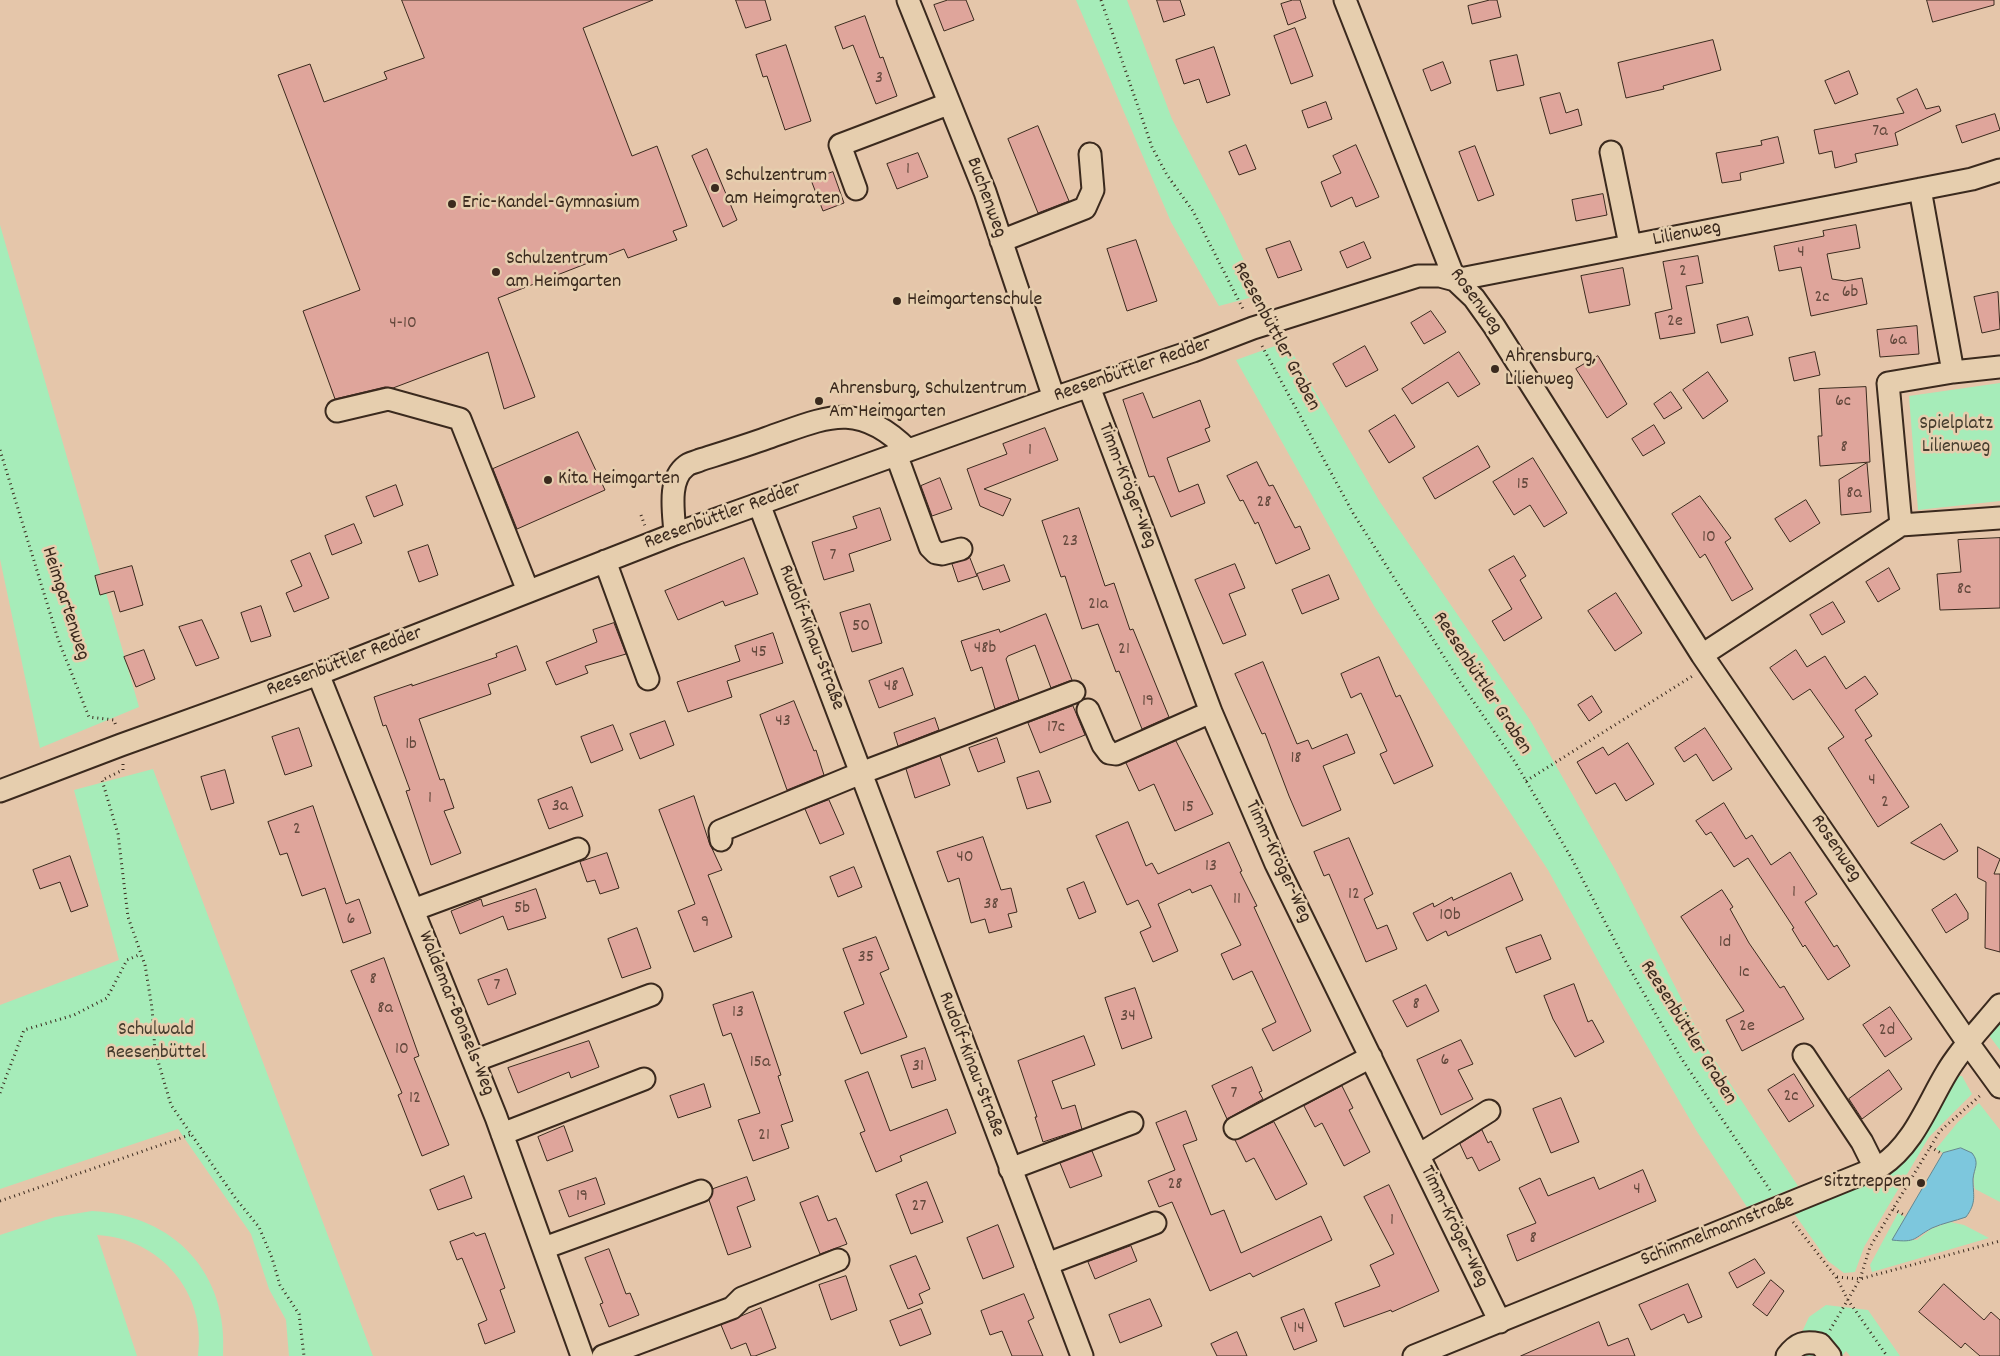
<!DOCTYPE html>
<html>
<head>
<meta charset="utf-8">
<style>
  body { margin:0 }
  canvas { display:block; background:#e5c6aa }
</style>
</head>
<body>
<canvas width="2000" height="1356"></canvas>
<script>
const ctx = document.querySelector('canvas').getContext('2d');
ctx.lineJoin = 'round';
function fillPath(path, color) { ctx.fillStyle = color; ctx.fill(path, 'evenodd'); }
function strokePath(path, color, width, dash) { ctx.strokeStyle = color; ctx.lineWidth = width; ctx.lineCap = dash ? 'butt' : 'round'; ctx.setLineDash(dash || []); ctx.stroke(path); }
function label(font, color, halo, rows, align = 'center') {
  ctx.font = font + ' Dekko,sans-serif'; ctx.lineWidth = 5; ctx.setLineDash([]); ctx.textBaseline = 'middle'; ctx.strokeStyle = halo; ctx.fillStyle = color; for (const [text, x, y, turn = 0] of rows) {
    ctx.save(); ctx.translate(x, y); ctx.rotate((+turn || 0) * Math.PI / 180); ctx.textAlign = isNaN(turn) ? turn : align; if (halo) ctx.strokeText(text, 0, 0); ctx.fillText(text, 0, 0); ctx.restore();
  }
}
fillPath(new Path2D(`
  M1076,0H1127L1172,119L1224,218L1260,295L1219,306L1171,222Z
  M0,225L139,707L40,748L0,559Z
  M1286,342L1380,502L1530,720L1617,873L1706,1047L1798,1186L1747,1207L1696,1130L1607,977L1548,870L1374,606L1236,360Z
  M2000,383V501L1918,510L1909,396Z
  M153,769L373,1356H289L286,1320L269,1289L251,1234L178,1129L0,1189V1005L119,960L74,790Z
  M2000,1019V1050L1988,1034Z
  M1956,1076H1962L1972,1094L1929,1137L1864,1247L1855,1272L1844,1273L1828,1261L1791,1209L1870,1175Z
  M1979,1103L2000,1130V1202L1975,1189C1971,1174 1979,1169 1972,1153L1961,1148L1943,1153L1936,1149L1958,1122Z
  M92,1211C174,1215 229,1273 223,1356H198C207,1293 160,1238 97,1235L137,1356H0V1235L55,1217Z
  M1898,1213L1905,1217L1893,1240H1917L1931,1229L1950,1222L1964,1225L1989,1238L1872,1272L1870,1265Z
  M1826,1305L1868,1310L1900,1356H1850L1846,1351L1842,1356H1791L1809,1317Z`), '#a6ecb9');
const water = new Path2D(`
  M1961,1148L1972,1153C1980,1163 1974,1168 1973,1179C1973,1196 1977,1202 1966,1217C1955,1221 1943,1223 1932,1228C1913,1238 1917,1243 1892,1240L1943,1153Z`);
fillPath(water, '#7dc7dd');
strokePath(water, '#638891', 1);
const building = new Path2D(`
  M402,0H653L583,28L632,156L657,146L687,226L673,231L677,240L628,258L624,249L498,298L535,397L504,409L488,352L393,388L385,387L335,399L303,311L360,290L278,75L310,64L324,102L387,79L384,72L424,58Z
  M736,0H765L771,20L746,28Z
  M948,0H966L974,20L944,31L934,5Z
  M1157,0H1180L1185,15L1164,22Z
  M1293,0H1300L1306,18L1288,25L1281,4Z
  M1490,0H1497L1501,17L1472,24L1468,6Z
  M1927,0H1994V5L1933,22Z
  M865,16L880,58L883,57L897,96L876,104L853,45L843,49L835,27Z
  M1295,28L1313,76L1291,84L1274,36Z
  M1713,40L1721,70L1663,86L1664,89L1626,98L1618,63Z
  M786,45L811,121L785,130L767,76L763,77L756,55Z
  M1214,47L1230,95L1207,103L1199,79L1184,84L1176,60Z
  M1517,55L1524,85L1497,91L1490,61Z
  M1443,62L1451,83L1431,91L1423,70Z
  M1849,71L1858,94L1835,104L1825,81Z
  M1917,89L1926,109L1939,106L1941,111L1895,133L1898,145L1855,154L1857,162L1835,168L1832,151L1819,154L1814,130L1904,113L1897,99Z
  M1560,93L1566,113L1578,109L1582,125L1550,134L1540,98Z
  M1326,102L1332,119L1308,128L1302,111Z
  M1995,114L2000,130L1962,143L1956,126Z
  M1038,126L1069,201L1038,213L1008,139Z
  M1778,137L1784,163L1740,173L1741,180L1722,183L1716,153L1762,145L1761,141Z
  M1246,145L1256,169L1239,175L1229,152Z
  M1356,145L1379,197L1356,207L1352,197L1331,207L1321,182L1341,173L1333,156Z
  M1475,146L1494,195L1478,201L1459,152Z
  M707,149L737,220L723,227L692,156Z
  M918,153L928,177L897,189L887,164Z
  M833,172L844,203L823,211L811,180Z
  M1603,194L1607,215L1576,221L1572,200Z
  M1856,225L1860,248L1827,254L1832,279L1845,281L1862,278L1867,304L1811,316L1801,267L1779,271L1774,246L1824,236L1823,231Z
  M1136,240L1157,301L1127,311L1107,249Z
  M1290,241L1302,270L1278,278L1266,249Z
  M1364,242L1371,258L1347,268L1340,252Z
  M1698,256L1703,283L1686,286L1695,333L1660,339L1655,313L1672,309L1663,262Z
  M1623,268L1630,305L1589,313L1581,276Z
  M1998,292L2000,329L1982,333L1974,297Z
  M1431,311L1446,332L1424,344L1411,323Z
  M1748,317L1753,335L1721,343L1717,325Z
  M1917,326L1919,354L1880,357L1877,330Z
  M1365,346L1378,370L1346,387L1333,364Z
  M1459,352L1480,384L1458,397L1448,382L1412,404L1402,389Z
  M1815,352L1820,375L1794,381L1789,358Z
  M1598,356L1627,404L1607,418L1576,369Z
  M1708,372L1728,401L1703,419L1683,390Z
  M1866,387L1870,462L1820,466L1818,436H1822L1819,389Z
  M1671,392L1682,408L1664,419L1654,404Z
  M1143,393L1153,418L1200,400L1210,427L1205,429L1210,441L1167,458L1179,492L1198,484L1205,503L1171,517L1154,476L1149,477L1123,400Z
  M1395,415L1415,447L1389,463L1369,431Z
  M1654,425L1665,443L1643,456L1632,439Z
  M1045,428L1058,460L984,489L1011,499L1003,516L980,506L967,469L1007,454L1003,444Z
  M578,432L605,490L517,529L493,469Z
  M1478,446L1490,467L1435,499L1423,478Z
  M1533,458L1567,513L1544,527L1530,505L1514,515L1493,482Z
  M1257,462L1269,486L1273,485L1295,528L1300,526L1310,549L1276,564L1258,522L1255,524L1243,500L1240,501L1227,476Z
  M1867,463L1871,512L1841,515L1839,480Z
  M940,478L952,509L932,516L921,486Z
  M396,485L403,505L374,517L366,497Z
  M1700,496L1731,538L1725,542L1753,589L1732,601L1705,554L1700,558L1672,514Z
  M1806,500L1820,523L1790,542L1775,519Z
  M880,508L891,540L849,554L854,571L824,580L812,542L857,528L853,517Z
  M1079,508L1105,586L1114,583L1130,630L1133,629L1169,717L1142,729L1119,671L1116,672L1098,624L1082,629L1065,576L1061,577L1042,521Z
  M354,524L362,543L332,555L325,536Z
  M2000,538V608L1940,610L1937,574L1961,572L1958,540Z
  M428,545L438,575L419,582L408,552Z
  M310,553L329,598L294,612L286,593L302,586L291,561Z
  M1514,556L1526,576L1520,580L1542,618L1504,641L1492,621L1512,609L1489,570Z
  M744,558L758,594L725,606L723,601L678,620L665,591Z
  M970,558L977,576L958,582L952,564Z
  M1235,564L1245,588L1229,594L1246,635L1223,644L1195,580Z
  M1004,565L1010,581L983,590L977,574Z
  M132,566L143,605L120,612L114,591L100,595L95,576Z
  M1889,568L1900,589L1878,602L1866,582Z
  M1329,575L1339,599L1302,614L1292,590Z
  M1616,593L1642,633L1615,651L1588,611Z
  M1833,602L1845,622L1822,635L1810,615Z
  M870,604L882,643L852,652L840,613Z
  M261,606L271,636L251,642L241,613Z
  M1046,614L1072,680L1051,688L1035,645L1008,656L1006,659L1019,700L995,709L982,667L971,671L961,641L999,629L1000,632Z
  M202,620L219,658L196,666L179,627Z
  M614,623L626,654L585,666L588,673L556,685L546,662L597,642L593,630Z
  M773,633L783,663L727,681L732,697L688,712L677,682L740,661L735,646Z
  M517,646L526,670L488,684L491,694L419,719L440,780L444,779L454,808L444,811L461,853L431,865L406,791L410,790L386,725L383,726L374,697L412,684V686L497,657L496,654Z
  M144,650L155,679L136,687L124,657Z
  M1796,650L1807,667L1825,656L1846,689L1865,676L1878,694L1855,710L1872,736L1865,740L1909,807L1878,827L1828,748L1844,737L1810,689L1793,700L1770,668Z
  M1379,657L1396,697L1400,695L1433,766L1394,784L1380,754L1387,751L1361,693L1351,698L1341,674Z
  M1263,662L1297,744L1308,740L1312,749L1347,734L1355,753L1323,766L1341,810L1304,826H1302L1289,796L1265,733L1262,734L1235,674Z
  M903,668L913,695L879,708L869,681Z
  M1592,696L1602,712L1589,721L1578,705Z
  M794,701L814,751L816,750L824,775L787,790L760,715Z
  M1073,706L1085,735L1040,753L1028,723Z
  M935,718L939,730L898,746L894,733Z
  M665,721L674,745L640,759L630,734Z
  M613,725L623,750L591,763L581,737Z
  M299,728L312,766L285,775L272,737Z
  M1705,728L1732,769L1713,781L1696,754L1684,762L1675,748Z
  M997,738L1005,762L978,772L969,748Z
  M1176,741L1213,814L1175,831L1154,784L1139,791L1126,763Z
  M1628,743L1654,784L1626,801L1615,783L1596,794L1577,762L1603,747L1608,755Z
  M940,756L950,785L915,798L906,769Z
  M225,770L234,803L211,810L201,777Z
  M1039,771L1051,802L1027,809L1017,778Z
  M572,787L583,816L549,829L538,800Z
  M694,796L709,842L722,870L708,875L732,937L694,952L678,911L695,904L659,810Z
  M829,800L844,834L820,844L805,809Z
  M1724,803L1746,839L1752,835L1771,865L1790,852L1817,894L1805,902L1834,947L1837,945L1850,966L1828,980L1805,945L1803,947L1792,929L1794,928L1748,858L1734,867L1711,832L1706,835L1696,821Z
  M313,806L346,904L359,899L371,933L343,943L325,888L302,896L287,853L280,855L268,822Z
  M1128,822L1146,866L1152,863L1158,874L1229,842L1242,871L1240,872L1257,906L1254,907L1311,1031L1273,1051L1262,1029L1276,1022L1252,971L1233,980L1221,954L1241,945L1211,885L1192,893L1190,889L1158,904L1178,951L1153,962L1140,932L1151,927L1138,900L1127,905L1096,836Z
  M1941,824L1958,851L1944,860L1911,843Z
  M983,837L1001,890L1011,888L1017,912L1008,914L1012,927L989,933L985,919L971,923L959,878L948,882L937,852Z
  M1349,838L1373,894L1364,899L1377,929L1387,925L1397,949L1366,962L1329,874L1324,876L1314,852Z
  M1978,847L2000,859L1994,874H2000V952L1985,948L1986,882L1978,878Z
  M607,853L619,888L600,894L595,880L587,882L580,862Z
  M70,856L88,906L71,912L60,882L40,889L33,870Z
  M854,867L862,887L838,897L830,877Z
  M1511,873L1523,900L1448,936L1446,931L1427,941L1413,913L1433,903L1434,907L1452,897L1453,900Z
  M1084,882L1096,912L1079,919L1067,889Z
  M536,889L546,918L508,930L503,916L460,934L451,911L481,899L483,906Z
  M1722,890L1733,907L1730,909L1749,943L1780,988L1784,986L1804,1019L1742,1051L1726,1020L1744,1011L1681,917Z
  M1956,894L1968,913V919L1946,933L1932,910Z
  M637,928L651,968L622,978L608,939Z
  M1541,935L1551,959L1516,973L1506,948Z
  M876,937L889,969L880,973L907,1037L861,1054L844,1012L864,1004L843,949Z
  M384,958L419,1056L414,1058L449,1145L422,1156L398,1095L402,1093L351,971Z
  M507,969L516,994L488,1005L478,980Z
  M1574,984L1588,1022L1592,1020L1604,1042L1575,1057L1553,1019L1544,996Z
  M1426,985L1439,1011L1407,1027L1393,1001Z
  M1135,988L1152,1038L1122,1049L1105,998Z
  M753,992L781,1075L778,1076L793,1121L781,1125L789,1148L753,1161L738,1120L760,1113L731,1033L723,1036L713,1005Z
  M1890,1007L1912,1039L1885,1057L1863,1025Z
  M1084,1036L1095,1065L1052,1081L1062,1109L1075,1105L1082,1129L1043,1142L1035,1117H1037L1018,1061Z
  M1461,1040L1473,1064L1458,1070L1473,1099L1441,1115L1417,1060Z
  M589,1041L599,1067L571,1078L569,1072L518,1093L508,1068Z
  M925,1048L936,1080L912,1088L901,1056Z
  M1252,1067L1262,1091L1259,1092L1263,1099L1227,1119L1212,1086Z
  M1889,1070L1902,1089L1862,1119L1849,1099Z
  M868,1072L890,1131L947,1109L956,1133L900,1156L902,1161L876,1172L860,1133L865,1131L845,1081Z
  M1794,1074L1814,1106L1789,1122L1768,1090Z
  M704,1084L711,1107L678,1118L670,1096Z
  M1342,1086L1353,1108L1349,1110L1370,1152L1344,1166L1322,1123L1315,1127L1304,1106Z
  M1561,1098L1579,1142L1551,1153L1533,1109Z
  M1186,1111L1197,1140L1183,1145L1211,1215L1224,1210L1241,1253L1321,1216L1332,1240L1253,1277L1250,1273L1210,1291L1172,1202L1159,1207L1148,1181L1175,1170L1156,1123Z
  M1274,1122L1307,1184L1276,1200L1254,1158L1246,1162L1235,1140Z
  M564,1126L573,1151L547,1161L538,1137Z
  M1482,1130L1488,1143L1491,1141L1500,1160L1479,1171L1472,1157L1467,1159L1460,1144Z
  M1092,1151L1102,1176L1070,1188L1060,1163Z
  M1643,1170L1656,1201L1517,1261L1507,1235L1536,1223L1519,1188L1540,1178L1548,1196L1594,1177L1599,1189Z
  M464,1176L472,1198L438,1210L430,1190Z
  M747,1177L755,1200L737,1207L751,1247L728,1255L709,1200L713,1189Z
  M596,1178L605,1204L569,1217L559,1191Z
  M927,1182L943,1222L911,1234L896,1195Z
  M1389,1185L1439,1291L1392,1312L1391,1310L1344,1327L1335,1303L1380,1286L1370,1265L1394,1254L1364,1197Z
  M818,1196L828,1221L836,1218L847,1244L820,1254L800,1203Z
  M998,1225L1014,1267L983,1279L967,1238Z
  M474,1233L476,1236L485,1233L505,1288L500,1290L515,1332L485,1344L478,1324L487,1320L462,1258L457,1260L450,1242Z
  M1131,1246L1137,1261L1095,1279L1088,1262Z
  M609,1249L626,1294L630,1293L639,1315L609,1327L600,1304L603,1303L585,1258Z
  M916,1256L930,1289L919,1294L923,1303L908,1309L890,1266Z
  M1755,1259L1765,1273L1737,1288L1729,1273Z
  M846,1276L857,1310L831,1320L819,1285Z
  M1771,1280L1784,1291L1767,1316L1753,1305Z
  M1688,1284L1702,1317L1688,1323L1684,1314L1651,1330L1639,1305Z
  M1944,1284L1984,1320L1991,1312L2000,1320V1356H1980L1965,1343L1961,1348L1919,1312Z
  M1024,1294L1034,1318L1028,1321L1043,1356H1012L1002,1331L990,1335L981,1311Z
  M1150,1299L1162,1326L1120,1343L1109,1315Z
  M761,1308L776,1348L755,1356H751L746,1343L731,1349L721,1325Z
  M921,1309L931,1334L900,1346L890,1321Z
  M1304,1309L1317,1341L1294,1350L1281,1318Z
  M1599,1322L1608,1346L1628,1338L1635,1356H1521Z
  M1237,1332L1247,1356H1217L1211,1344Z`);
fillPath(building, '#dfa59b');
strokePath(building, '#3b2a1e', 1);
const minor = new Path2D(`
  M908,0L985,192L1054,398
  M1345,0L1455,280L1474,298L1494,326L1702,655L1968,1043L2000,1087
  M1611,152L1630,245
  M856,189L840,145L948,104
  M1001,241L1085,208L1093,190L1090,154
  M1953,372L2000,367
  M1089,387L1211,712L1276,864L1500,1322
  M337,411L388,399L460,419L528,591
  M896,454L930,547L936,553L942,554L961,549
  M759,504L1082,1356
  M1901,525L1888,383L1953,372L1920,189
  M675,534C674,514 667,480 686,466C689,463 696,462 700,460C722,453 745,446 767,438C825,418 857,399 908,450
  M605,561L648,679
  M1702,655L1901,525L2000,518
  M318,674L496,1117L582,1356
  M1088,710L1103,745L1109,753L1116,754L1211,712
  M0,791L121,745L318,674L675,534L1054,398L1193,351L1253,328L1418,276H1440L1455,280L1972,179L2000,170
  M721,840L720,831L861,773L1074,692
  M413,910L578,849
  M1804,1055L1862,1142L1875,1168
  M474,1061L651,995
  M1235,1128L1371,1057
  M502,1134L644,1079
  M1419,1155L1489,1111
  M1010,1169L1132,1123
  M544,1248L701,1191
  M1047,1264L1155,1223
  M603,1356L732,1308L742,1298L838,1260
  M1414,1356L1881,1166C1914,1144 1927,1105 1947,1072C1961,1048 1982,1027 2000,1005
  M1787,1356C1797,1343 1804,1341 1820,1344L1830,1356`);
strokePath(minor, '#3b2a1e', 25);
strokePath(new Path2D(`
  M1101,0L1152,147L1167,175L1193,211L1244,311
  M1262,346L1353,513L1460,682L1515,762L1572,859L1627,964L1681,1058L1770,1190
  M0,450L58,639L89,717L114,720L116,726
  M641,515L645,526
  M123,764V770L102,780L118,834L128,917L145,965L152,1008L155,1051L171,1105L236,1199L259,1227L272,1258L280,1285L299,1314L304,1356
  M1526,781L1694,675
  M0,1093L24,1030L74,1015L107,998L127,960L141,954
  M1930,1147L1943,1154
  M0,1201L192,1134
  M1893,1209L1906,1216
  M1793,1222L1836,1277L1848,1300L1887,1356
  M1837,1277L1860,1279L2000,1241
  M1830,1330L1860,1279L1870,1247L1940,1131L1982,1094`), '#3b2a1e', 3, [1, 4]);
strokePath(minor, '#e6ceae', 21);
for (const [x, y, r, color] of [
  [715,188,5,"#3b2a1e"],
  [452,204,5,"#3b2a1e"],
  [496,272,5,"#3b2a1e"],
  [897,301,5,"#3b2a1e"],
  [1495,369,5,"#3b2a1e"],
  [819,401,5,"#3b2a1e"],
  [548,480,5,"#3b2a1e"],
  [1921,1183,5,"#3b2a1e"]
]) { const dot = new Path2D(); dot.arc(x, y, r, 0, 2 * Math.PI); ctx.fillStyle = color; ctx.fill(dot); strokePath(dot, '#e6ceae', 2); }
label('18px', '#64493d', null, [
  ["3",879,80],
  ["7a",1880,133],
  ["1",908,171],
  ["4",1801,254],
  ["2",1683,273],
  ["6b",1850,294],
  ["2c",1822,299],
  ["2e",1675,323],
  ["4-10",403,325],
  ["6a",1898,342],
  ["6c",1843,403],
  ["8",1844,449],
  ["1",1030,452],
  ["15",1523,486],
  ["8a",1854,495],
  ["28",1264,504],
  ["10",1709,539],
  ["23",1070,543],
  ["7",833,557],
  ["8c",1964,591],
  ["21a",1098,606],
  ["50",861,628],
  ["48b",985,650],
  ["21",1124,651],
  ["45",759,654],
  ["48",891,688],
  ["19",1148,703],
  ["43",783,723],
  ["17c",1056,729],
  ["1b",411,746],
  ["18",1296,760],
  ["4",1872,782],
  ["1",430,800],
  ["2",1885,804],
  ["3a",560,808],
  ["15",1188,809],
  ["2",297,831],
  ["40",965,859],
  ["13",1211,868],
  ["1",1794,894],
  ["12",1354,896],
  ["11",1237,901],
  ["38",991,906],
  ["5b",522,910],
  ["10b",1450,917],
  ["6",351,921],
  ["9",705,924],
  ["1d",1725,944],
  ["35",866,959],
  ["1c",1744,974],
  ["8",373,981],
  ["7",497,987],
  ["8",1416,1006],
  ["8a",385,1010],
  ["13",738,1014],
  ["34",1128,1018],
  ["2e",1747,1028],
  ["2d",1887,1032],
  ["10",402,1051],
  ["6",1445,1062],
  ["15a",760,1064],
  ["31",918,1068],
  ["7",1234,1095],
  ["2c",1791,1098],
  ["12",415,1100],
  ["21",764,1137],
  ["28",1175,1186],
  ["4",1637,1191],
  ["19",582,1198],
  ["27",919,1208],
  ["1",1392,1222],
  ["8",1533,1240],
  ["14",1299,1330]
]);
label('20px', '#3b2a1e', '#e6ceae', [
  ["Schulzentrum",725,177],
  ["am Heimgraten",725,200],
  ["Eric-Kandel-Gymnasium",462,204],
  ["Schulzentrum",506,260],
  ["am Heimgarten",506,283],
  ["Heimgartenschule",907,301],
  ["Ahrensburg,",1505,358],
  ["Lilienweg",1505,381],
  ["Ahrensburg, Schulzentrum",829,390],
  ["Am Heimgarten",829,413],
  ["Kita Heimgarten",558,480],
  ["Sitztreppen",1911,1183,"right"]
], 'left');
label('20px', '#3b2a1e', '#e6ceae', [
  ["Buchenweg",985,198,70],
  ["Lilienweg",1687,235,-11],
  ["Rosenweg",1475,302,54],
  ["Reesenbüttler Graben",1275,337,62],
  ["Reesenbüttler Redder",1133,371,-19],
  ["Timm-Kröger-Weg",1126,486,69],
  ["Reesenbüttler Redder",723,517,-20],
  ["Heimgartenweg",64,604,72],
  ["Rudolf-Kinau-Straße",810,638,69],
  ["Reesenbüttler Redder",345,663,-21],
  ["Reesenbüttler Graben",1481,684,57],
  ["Rosenweg",1835,849,56],
  ["Timm-Kröger-Weg",1277,862,65],
  ["Waldemar-Bonsels-Weg",455,1014,68],
  ["Reesenbüttler Graben",1687,1033,58],
  ["Rudolf-Kinau-Straße",970,1065,69],
  ["Timm-Kröger-Weg",1453,1227,64],
  ["Schimmelmannstraße",1718,1232,-22]
]);
label('20px', '#463d2e', '#e6ceae', [
  ["Spielplatz",1956,425],
  ["Lilienweg",1956,448],
  ["Schulwald",156,1031],
  ["Reesenbüttel",156,1054]
]);
</script>
</body>
</html>
